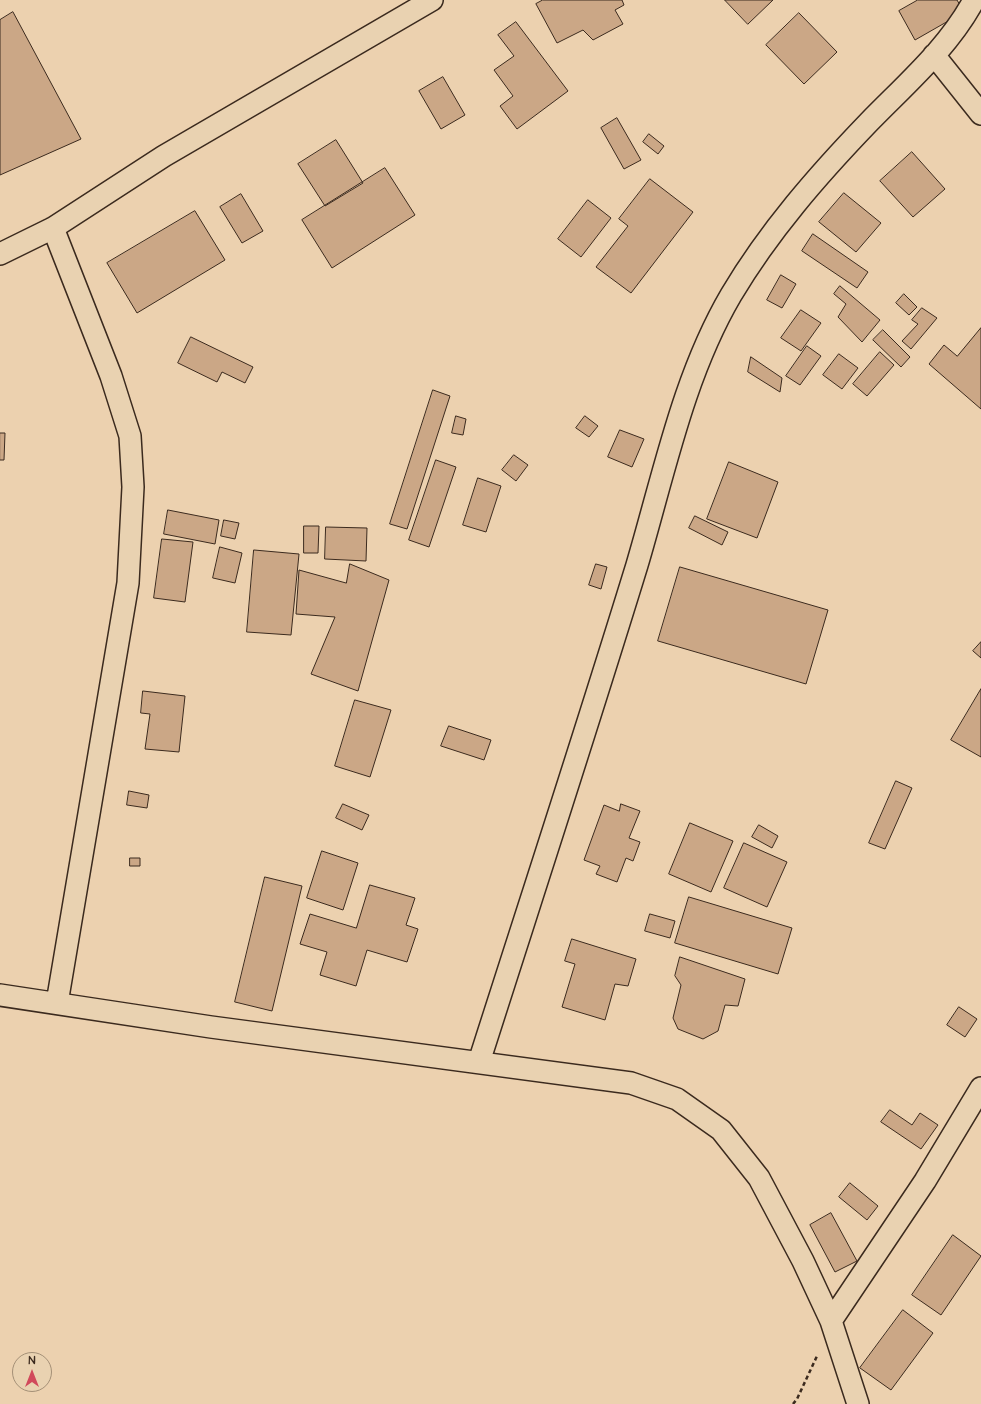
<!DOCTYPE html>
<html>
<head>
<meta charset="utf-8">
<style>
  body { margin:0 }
  #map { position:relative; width:981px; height:1404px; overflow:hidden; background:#ecd1af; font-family:"Architects Daughter",sans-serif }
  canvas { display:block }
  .north { position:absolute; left:12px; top:1352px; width:40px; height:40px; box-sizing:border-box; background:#e9d2b1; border:1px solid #a38f76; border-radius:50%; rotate:0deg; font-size:11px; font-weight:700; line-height:16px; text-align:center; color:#3b2a1e }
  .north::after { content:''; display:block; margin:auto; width:14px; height:18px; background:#d1495b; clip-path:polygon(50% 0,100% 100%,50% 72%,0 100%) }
</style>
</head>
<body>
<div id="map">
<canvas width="981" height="1404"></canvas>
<div class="north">N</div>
</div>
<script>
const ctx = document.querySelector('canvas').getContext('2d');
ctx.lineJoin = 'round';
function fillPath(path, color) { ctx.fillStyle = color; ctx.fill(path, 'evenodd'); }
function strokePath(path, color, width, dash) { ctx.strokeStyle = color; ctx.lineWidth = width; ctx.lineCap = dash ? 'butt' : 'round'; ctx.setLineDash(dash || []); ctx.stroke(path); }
const building = new Path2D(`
  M543,0H622L624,5L615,10L623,24L593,40L583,30L557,43L536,4Z
  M725,0H773L748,24Z
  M918,0H957L964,12L915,40L899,11Z
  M13,12L81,139L0,175V20Z
  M799,13L837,52L804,84L766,45Z
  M516,22L568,91L517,129L500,106L513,96L494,70L514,56L498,35Z
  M443,77L465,115L441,129L419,91Z
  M617,118L641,160L624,169L601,128Z
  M649,134L664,146L658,154L643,142Z
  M336,140L363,183L325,206L298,164Z
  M912,152L945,189L913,217L880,181Z
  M385,168L415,215L332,268L302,220Z
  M650,179L693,212L631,293L596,267L628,226L619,219Z
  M844,193L881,223L856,252L819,222Z
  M241,194L263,231L242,243L220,207Z
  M588,200L611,218L581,257L558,239Z
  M195,211L225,260L137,313L107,263Z
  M813,234L868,272L857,288L802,251Z
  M781,275L796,284L782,308L767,300Z
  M840,286L880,320L862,342L838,317L846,304L834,294Z
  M904,294L917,307L909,315L896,303Z
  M922,308L937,318L911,349L902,341L918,324L912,320Z
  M801,310L821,323L801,351L781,338Z
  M981,328V409L929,364L944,345L957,356Z
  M883,330L910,357L901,367L873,340Z
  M191,337L253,367L245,383L222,372L217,382L178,363Z
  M807,346L821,356L800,385L786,376Z
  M880,352L894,365L867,396L853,384Z
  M839,354L858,368L842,389L823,375Z
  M751,357L782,378L780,392L748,372Z
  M433,390L450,396L407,529L390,524Z
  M456,416L466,419L463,435L452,433Z
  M585,416L598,426L589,437L576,428Z
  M620,430L644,439L632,467L608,457Z
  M0,433H5L4,460H0Z
  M514,455L528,465L516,481L502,470Z
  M436,460L456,467L429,547L409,540Z
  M729,462L778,482L757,538L707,519Z
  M478,478L501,486L486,532L463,525Z
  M168,510L219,520L215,544L164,534Z
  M695,516L728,532L722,545L689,528Z
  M224,520L239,523L235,539L221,536Z
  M304,526H319L318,553H304Z
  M326,527L367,528L366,561L325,559Z
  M162,539L193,542L185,602L154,598Z
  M220,547L242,553L235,583L213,578Z
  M254,550L299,554L291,635L247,632Z
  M350,564L389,580L358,691L311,674L335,617L296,614L299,570L346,583Z
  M596,564L607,567L601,589L589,585Z
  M680,567L828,610L806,684L658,641Z
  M981,642V658L973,651Z
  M981,689V757L951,740Z
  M143,691L185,696L179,752L145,749L150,714L141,713Z
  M355,700L391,710L370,777L335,766Z
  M449,726L491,740L484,760L441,746Z
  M896,781L912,788L885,849L869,843Z
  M129,791L149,795L147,808L127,805Z
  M343,804L369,815L362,830L336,818Z
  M621,804L640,811L629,838L640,842L633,861L626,858L617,882L596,874L600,866L584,860L604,805L619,811Z
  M690,823L733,841L711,892L669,874Z
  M759,825L778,836L772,848L752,837Z
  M744,843L787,862L767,907L724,888Z
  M322,851L358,863L343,910L307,898Z
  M130,858H140V866H130Z
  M265,877L302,886L272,1011L235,1002Z
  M370,885L415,898L406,925L418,929L407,962L367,950L356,986L320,975L327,952L300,944L310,914L356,928Z
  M689,897L792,928L778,974L675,943Z
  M650,914L675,921L670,938L645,931Z
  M572,939L636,959L628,986L615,984L605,1020L562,1007L575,964L565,961Z
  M680,957L745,979L738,1006L725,1005L718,1031L703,1039L678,1029L673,1018L681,985L675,976Z
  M959,1007L977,1019L965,1037L947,1025Z
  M890,1110L912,1125L920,1113L938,1125L921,1149L881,1122Z
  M850,1183L878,1206L867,1220L839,1197Z
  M831,1213L857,1261L835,1272L810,1225Z
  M953,1235L981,1256L941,1315L912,1295Z
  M903,1310L933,1333L891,1390L860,1368Z`);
fillPath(building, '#cba786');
strokePath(building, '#3b2a1e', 1);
const street = new Path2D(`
  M934,55L981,114
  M53,228L111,376L130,436L133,487L128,583L57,1003
  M0,254L53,228L164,156L432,0
  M0,995L211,1027L631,1083L677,1099L721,1130L759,1178L803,1261L831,1321L858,1404
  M479,1062C532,896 586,731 637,565C664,474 683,377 731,295C769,231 818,175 869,122C906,84 949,47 974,0
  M831,1321L925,1181L981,1088`);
strokePath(street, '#3b2a1e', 24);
strokePath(new Path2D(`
  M793,1404L797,1399L817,1356`), '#3b2a1e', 2.5, [4, 3]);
strokePath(street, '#e9d2b1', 21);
</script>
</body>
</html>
